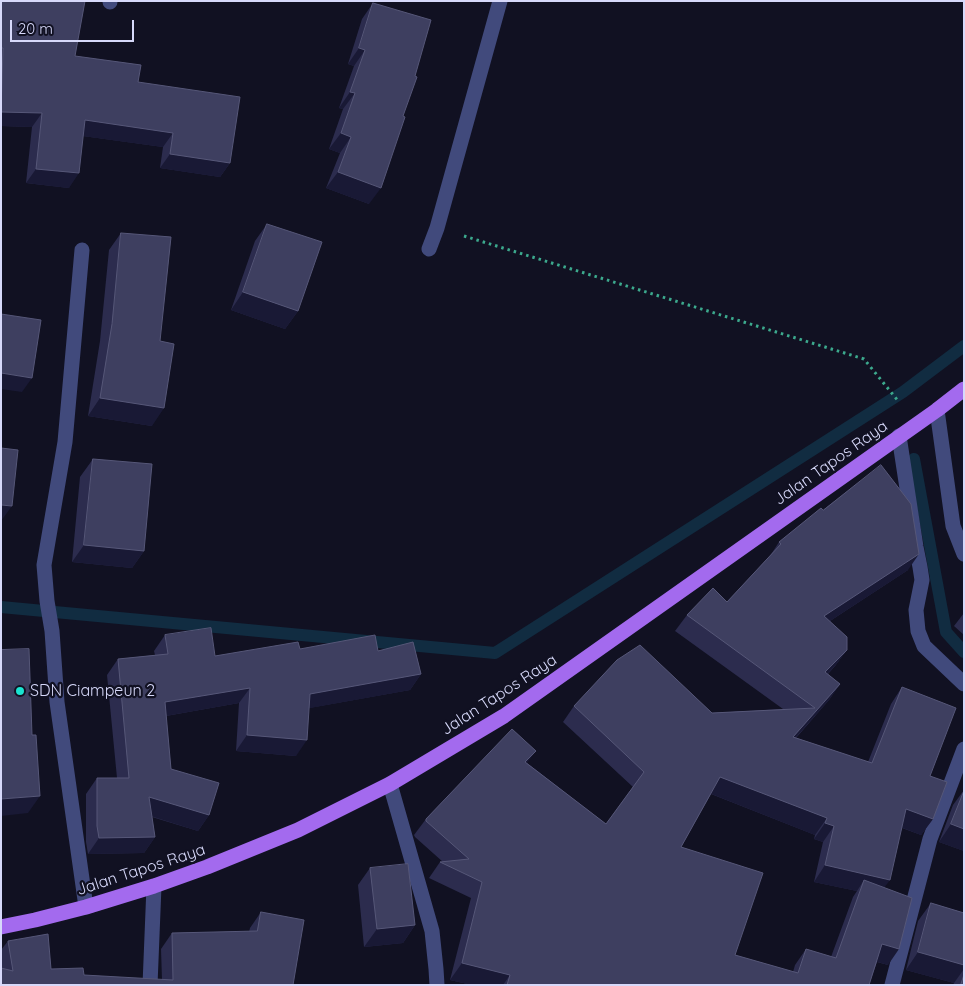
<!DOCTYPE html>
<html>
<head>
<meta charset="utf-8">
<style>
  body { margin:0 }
  #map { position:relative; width:965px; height:986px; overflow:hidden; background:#112; font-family:Quicksand,sans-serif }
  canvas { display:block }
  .frame { position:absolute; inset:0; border:2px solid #d7d9fa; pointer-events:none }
  .scale { position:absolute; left:10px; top:20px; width:124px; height:22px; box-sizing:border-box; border:2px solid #d7d9fa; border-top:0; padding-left:6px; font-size:15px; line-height:18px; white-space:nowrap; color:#d7d9fa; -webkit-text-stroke:4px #112; paint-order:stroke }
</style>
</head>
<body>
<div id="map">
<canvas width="965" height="986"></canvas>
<div class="frame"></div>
<div class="scale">20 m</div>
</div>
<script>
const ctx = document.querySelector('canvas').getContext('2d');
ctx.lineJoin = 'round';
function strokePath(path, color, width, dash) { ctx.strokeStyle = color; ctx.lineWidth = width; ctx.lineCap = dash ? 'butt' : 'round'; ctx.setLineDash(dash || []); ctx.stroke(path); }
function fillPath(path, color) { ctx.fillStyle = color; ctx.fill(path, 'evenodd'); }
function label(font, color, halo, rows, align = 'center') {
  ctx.font = font + ' Quicksand,sans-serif'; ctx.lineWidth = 4.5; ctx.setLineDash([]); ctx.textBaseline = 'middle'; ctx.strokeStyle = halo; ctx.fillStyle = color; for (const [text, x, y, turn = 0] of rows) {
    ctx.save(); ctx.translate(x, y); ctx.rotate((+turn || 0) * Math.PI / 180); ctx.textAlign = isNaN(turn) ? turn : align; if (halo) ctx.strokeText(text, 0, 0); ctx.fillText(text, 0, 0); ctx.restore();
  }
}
strokePath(new Path2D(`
  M914,459L946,632L964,652
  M1,607L495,653L903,392L964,346`), '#112c41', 12);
strokePath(new Path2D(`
  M464,236L864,359L899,402`), '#3ca98d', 3, [2.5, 4]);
strokePath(new Path2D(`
  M110,2V1
  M429,249L437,228L500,1
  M82,250L65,442L44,565L47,601L52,631L57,702L86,907
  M937,410L953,526L964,554
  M899,436L916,547L920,567L922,580L916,610L918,631L924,646L964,684
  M390,784L432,931L436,969L437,985
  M150,985L154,886
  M892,985L930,839L964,749`), '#414a7c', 15);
strokePath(new Path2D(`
  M1,927L35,920L86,907L154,886L207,867L298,830L390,784L504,716L937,410L964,389`), '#a36aee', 15);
fillPath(new Path2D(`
  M1,1L75,56L138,82L230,163L220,177L160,168L163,147L83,136L69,188L26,183L32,127L1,126Z
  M373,3L369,204L326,188L340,153L329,149L343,109L339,108L354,66L348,64L362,19Z
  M267,224L298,311L285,329L231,310L255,241Z
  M121,233L160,341L152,426L88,416L100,341L109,250Z
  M93,459L144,551L132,568L72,562L80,477Z
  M823,510L908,570L830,621L847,650L835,666L828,674L840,684L829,700L796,738L868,762L891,704L902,687L930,776L933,819L921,835L902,828L884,888L888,965L877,962L869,985H472L450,980L471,898L429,878L440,862H443L415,837L414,835L426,819L527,763L606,824L633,787L563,722L574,706L712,713L783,709L675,631L687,615L727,602L770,556L779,542ZM711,794L815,835L814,839L823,842L814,882L857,891L853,897L831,957L806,949L795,965L793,972L735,955L681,847Z
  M964,613V635L954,626Z
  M165,635L215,656L300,649L378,651L421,674L410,690L309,708L296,756L236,751L239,703L166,716L171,769L209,815L198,831L152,817L155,837L144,853L88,854L86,842V794L97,778H117L107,675L118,659L155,655L154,651Z
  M964,790V851L939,842L953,805Z
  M370,868L415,925L403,943L364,947L358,885Z
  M931,903L964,913V985H953L954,983L906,970L918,921Z
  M261,912L293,985H1V950L8,941L51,969L84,975L162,980L161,949L172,933L249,932L250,928Z`), '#2c2c4e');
fillPath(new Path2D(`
  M359,48L365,50L354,66L348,64Z
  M350,92L355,93L343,109L339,108Z
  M1,112L42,113L32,127L1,126Z
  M85,120L173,133L163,147L75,135Z
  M341,133L351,137L340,153L329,149Z
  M170,154L230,163L220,177L160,168Z
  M36,169L79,173L69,188L26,183Z
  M338,172L381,188L369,204L326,188Z
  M243,292L298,311L285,329L231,310Z
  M1,373L32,378L22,392L1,389Z
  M100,398L164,408L152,426L88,416Z
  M1,505L12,506L1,521Z
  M84,545L144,551L132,568L72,562Z
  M919,554L908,570L813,632L824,616Z
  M847,650L835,666L814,688L825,672Z
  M421,674L410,690L299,710L310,694Z
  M840,684L829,700L782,753L793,737Z
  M250,688L239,703L154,718L165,702Z
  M247,735L307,740L296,756L236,751Z
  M536,751L524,767L525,762Z
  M720,777L827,818L815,835L709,793Z
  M40,796L28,813L1,816V799Z
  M149,797L209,815L198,831L138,812Z
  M906,809L933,819L921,835L895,825Z
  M825,823L834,826L823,842L814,839Z
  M951,824L964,829V851L939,842Z
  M155,837L144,853L88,854L99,838Z
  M825,865L890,880L878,896L864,880L857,891L814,882Z
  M415,925L403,943L364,947L377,929Z
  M882,944L899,949L888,965L871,960Z
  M918,952L964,965V969L954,983L906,970Z
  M462,963L510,975L503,985H472L450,980Z`), '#191935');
const building = new Path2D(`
  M1,1H85L75,56L141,65L138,82L240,97L230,163L170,154L173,133L85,120L79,173L36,169L42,113L1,112L3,48H1Z
  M373,3L431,20L415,76L417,77L403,116L405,117L381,188L338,172L351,137L341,133L355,93L350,92L365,50L359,48Z
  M267,224L322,242L298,311L243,292Z
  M121,233L171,237L160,341L174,344L164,408L100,398L112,324Z
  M1,314L41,320L32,378L1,373Z
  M1,448L18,450L12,506L1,505Z
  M93,459L152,464L144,551L84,545Z
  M881,465L911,504L919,554L824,616L847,637V650L825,672L840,684L793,737L872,763L902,687L956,708L930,776L947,782L933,819L906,809L890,880L825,865L834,826L825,823L827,818L720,777L681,847L763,873L735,955L798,973L806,949L836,958L864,880L912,898L899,949L882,944L869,985H507L510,975L462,963L482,882L440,862L469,859L426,821V819L512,729L536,751L525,762L606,824L644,772L574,706L617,660L640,645L712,713L815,708L687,615L713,588L727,602L781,544L779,542L821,508L823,510Z
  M211,628L215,656L298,642L300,649L375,635L378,651L413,642L421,674L310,694L307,740L247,735L250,688L165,702L171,769L219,783L209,815L149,797L155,837L99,838L97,826V778H129L118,659L168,654L165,635Z
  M29,649L32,735H36L40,796L1,799V650Z
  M964,791V829L951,824Z
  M408,864L415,925L377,929L370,868Z
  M931,903L964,913V965L918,952Z
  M261,912L304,920L293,985H1V968L13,971L8,941L48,934L51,969L83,968L84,975L173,980L172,933L257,931Z
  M964,975V985H961Z`);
fillPath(building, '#3e3f60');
strokePath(building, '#565778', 1);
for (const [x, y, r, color] of [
  [20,691,5,"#1ae3d0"]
]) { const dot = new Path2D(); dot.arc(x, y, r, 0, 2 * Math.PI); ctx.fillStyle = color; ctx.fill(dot); strokePath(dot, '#112', 2); }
label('16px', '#d7d9fa', '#112', [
  ["Jalan Tapos Raya",831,463,-35],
  ["Jalan Tapos Raya",499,695,-33],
  ["Jalan Tapos Raya",141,870,-18]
]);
label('16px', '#d7d9fa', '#112', [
  ["SDN Ciampeun 2",30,691]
], 'left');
</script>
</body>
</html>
